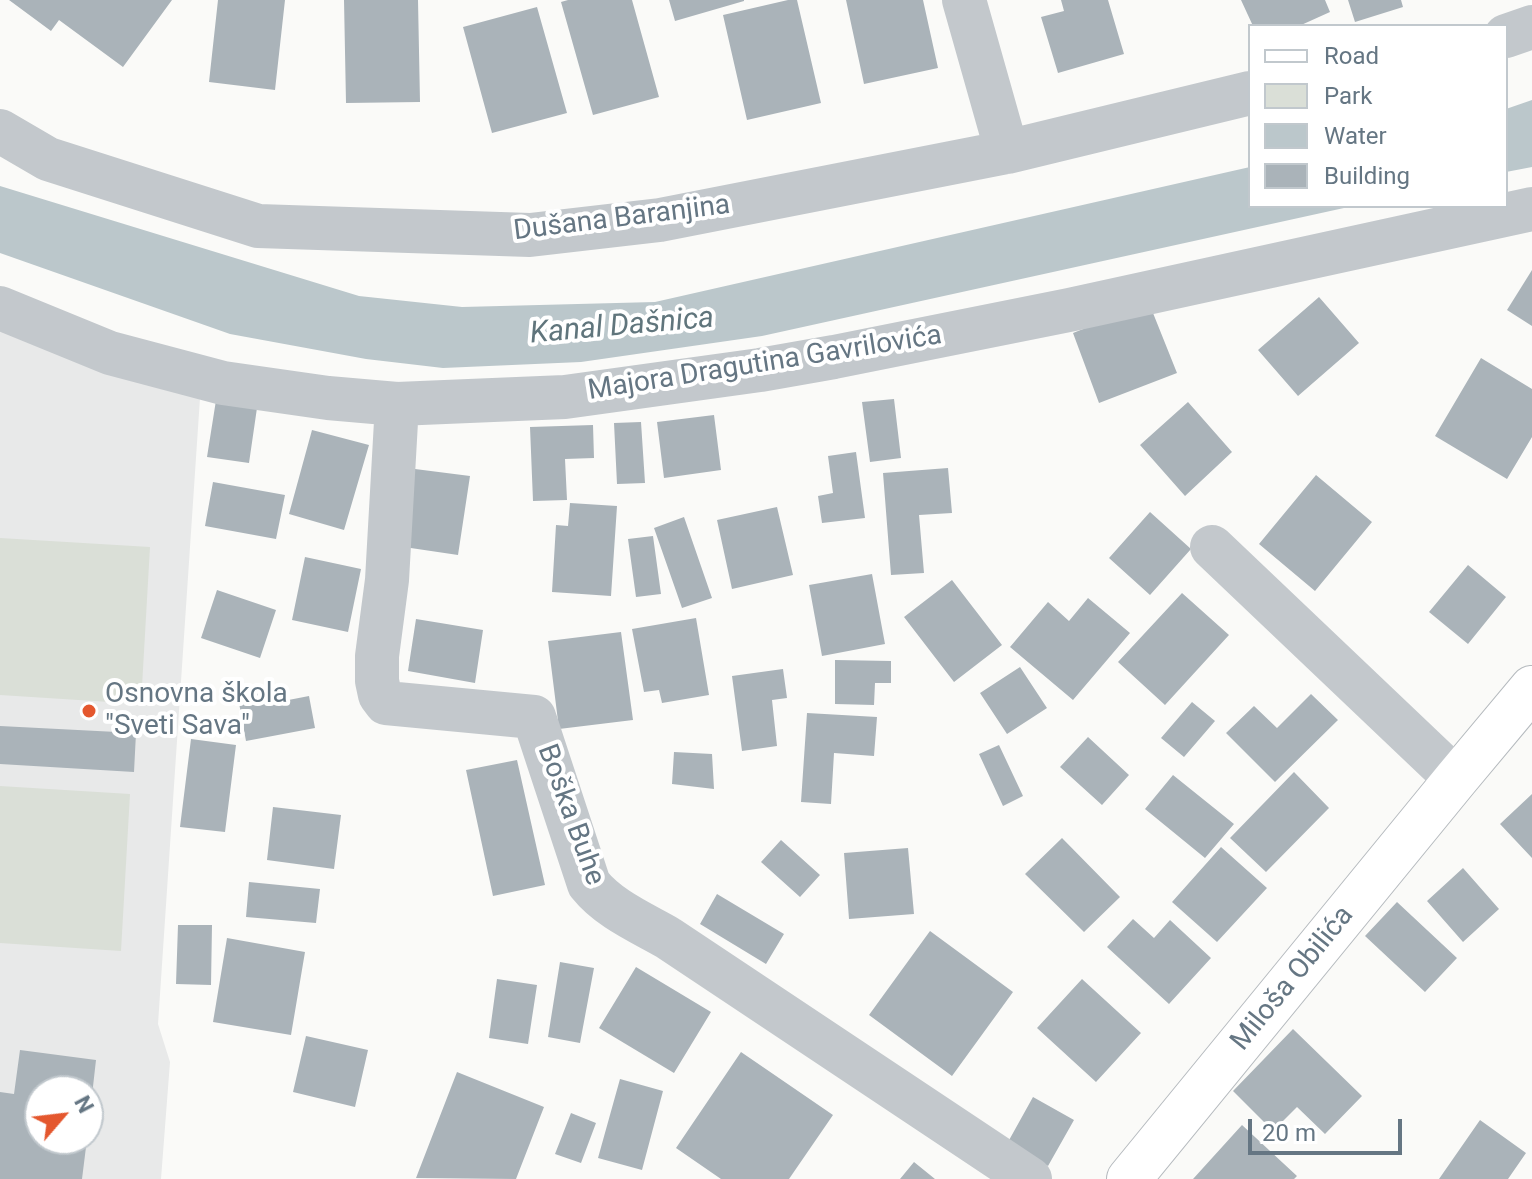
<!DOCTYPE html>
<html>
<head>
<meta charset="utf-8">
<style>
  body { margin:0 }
  #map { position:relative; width:1532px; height:1179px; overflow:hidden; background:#fafaf8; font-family:Roboto,sans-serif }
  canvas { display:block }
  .legend { position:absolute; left:1248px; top:24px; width:260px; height:184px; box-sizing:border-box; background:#fff; border:2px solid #c1c8cd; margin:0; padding:10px 14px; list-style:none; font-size:24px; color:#657683 }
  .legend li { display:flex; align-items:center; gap:16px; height:40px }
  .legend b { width:40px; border:2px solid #c1c8cd }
  .north { position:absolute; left:24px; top:1075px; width:80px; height:80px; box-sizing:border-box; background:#fff; border:2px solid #c1c8cd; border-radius:50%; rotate:62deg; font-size:22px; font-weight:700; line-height:32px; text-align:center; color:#657683 }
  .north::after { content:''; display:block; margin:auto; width:28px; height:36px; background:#e4572e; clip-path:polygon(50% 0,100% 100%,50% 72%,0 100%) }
  .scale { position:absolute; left:1248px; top:1119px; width:154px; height:36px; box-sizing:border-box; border:4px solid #657683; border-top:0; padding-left:10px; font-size:24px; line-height:28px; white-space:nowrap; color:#657683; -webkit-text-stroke:6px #fff; paint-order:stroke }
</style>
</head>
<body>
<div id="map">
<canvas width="1532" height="1179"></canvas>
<ul class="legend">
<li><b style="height:10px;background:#fff"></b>Road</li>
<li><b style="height:22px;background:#dadfd7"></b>Park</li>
<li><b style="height:22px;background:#bbc7cb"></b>Water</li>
<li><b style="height:22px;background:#aab3b9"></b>Building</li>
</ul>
<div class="north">N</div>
<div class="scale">20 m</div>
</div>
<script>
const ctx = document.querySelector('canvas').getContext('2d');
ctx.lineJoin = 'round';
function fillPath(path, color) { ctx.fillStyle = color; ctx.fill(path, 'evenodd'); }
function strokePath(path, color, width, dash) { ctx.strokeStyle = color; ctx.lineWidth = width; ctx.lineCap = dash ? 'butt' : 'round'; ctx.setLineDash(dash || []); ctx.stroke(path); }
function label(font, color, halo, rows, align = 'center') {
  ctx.font = font + ' Roboto,sans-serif'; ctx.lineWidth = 8; ctx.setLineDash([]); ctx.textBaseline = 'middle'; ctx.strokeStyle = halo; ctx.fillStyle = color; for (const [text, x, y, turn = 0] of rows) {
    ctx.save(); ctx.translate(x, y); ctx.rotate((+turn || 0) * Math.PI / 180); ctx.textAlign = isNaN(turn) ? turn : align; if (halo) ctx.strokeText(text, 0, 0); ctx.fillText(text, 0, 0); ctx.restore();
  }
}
fillPath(new Path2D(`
  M0,324L200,398L158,1024L170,1062L161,1179H0ZM40,1091H88V1139H40Z`), '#e8e9e9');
fillPath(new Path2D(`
  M0,538L150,547L141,704L0,695Z
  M0,786L130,794L121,951L0,943Z`), '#dadfd7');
fillPath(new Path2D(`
  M1532,100V167L1506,172V109Z
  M1250,167V206H1353L762,336L581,362L443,368L366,359L230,334L0,253V186L359,296L462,307L655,302Z`), '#bbc7cb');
fillPath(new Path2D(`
  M9,0H172L123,67L59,20L51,31Z
  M218,0H285L275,90L209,82Z
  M344,0H418L420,102L346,103Z
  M568,0H632L659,97L593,115L561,2Z
  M669,0H744V1L675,21Z
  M788,0H797L821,103L747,120L723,15Z
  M846,0H923L938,68L864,84Z
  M1061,0H1108L1124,54L1058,73L1041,17L1064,11Z
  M1241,0H1325L1330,12L1299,26H1253Z
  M1348,0H1401L1403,7L1355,22Z
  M537,7L567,113L492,133L463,27Z
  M1532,270V326L1507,310Z
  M1319,297L1359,343L1298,396L1258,350Z
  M1149,303L1177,373L1099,403L1073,333Z
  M1481,358L1532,389V437L1507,479L1435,436Z
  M217,394L258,401L249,463L207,457Z
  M894,399L901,458L870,462L862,402Z
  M1188,402L1232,452L1185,496L1140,445Z
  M714,415L721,470L664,478L657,422Z
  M641,422L645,483L617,484L614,423Z
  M593,425L594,458L565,459L567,500L533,501L530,427Z
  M312,430L369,445L344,530L289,514Z
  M856,452L865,518L822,523L818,496L833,493L828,456Z
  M948,468L952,513L919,515L924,573L891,575L883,473Z
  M415,469L470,476L458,555L404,547Z
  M1316,475L1372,522L1315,591L1259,544Z
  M213,482L285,495L276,539L205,526Z
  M570,503L617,506L611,596L552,592L556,525L568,526Z
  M777,507L793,575L732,589L717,520Z
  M1150,512L1191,549L1150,595L1109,558Z
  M684,517L712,598L682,608L654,528Z
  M653,536L661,594L636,597L628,539Z
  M305,557L361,569L348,632L292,620Z
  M1468,565L1506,597L1468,644L1429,612Z
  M872,574L885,644L822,656L809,585Z
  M952,580L1002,645L954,682L904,617Z
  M217,590L276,610L260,658L201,638Z
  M1182,593L1229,635L1165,705L1118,662Z
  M1088,598L1130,633L1073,700L1010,647L1048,602L1069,621Z
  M696,618L709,695L662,703L659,690L644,692L632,629Z
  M416,619L483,630L475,683L408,671Z
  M621,632L633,720L559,729L548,641Z
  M835,660L891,661V683H875L874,705L835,704Z
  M1020,667L1047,708L1007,734L980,693Z
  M783,669L787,698L772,700L777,746L742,751L732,676Z
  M270,685L273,703L309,696L315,728L246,741L237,692Z
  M1311,694L1338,720L1275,782L1226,733L1254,706L1277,728Z
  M1192,702L1215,721L1184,757L1161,738Z
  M807,713L877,717L874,756L834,753L831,804L801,802Z
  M0,726L136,733L134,772L0,764Z
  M1088,737L1129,775L1102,805L1060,767Z
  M191,739L236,745L225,832L180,827Z
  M999,745L1023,796L1003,806L979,754Z
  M674,752L712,754L714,789L672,784Z
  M517,760L545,885L493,896L466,770Z
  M1294,772L1329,808L1266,872L1230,838Z
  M1173,775L1234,824L1205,858L1145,809Z
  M1532,794V858L1500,824Z
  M273,807L341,815L334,869L267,860Z
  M1062,838L1120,897L1084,932L1025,874Z
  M781,840L820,875L800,897L761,862Z
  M1221,847L1267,888L1217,942L1172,902Z
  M908,848L914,914L849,919L844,853Z
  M1463,868L1499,909L1463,942L1427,901Z
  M249,882L320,889L316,923L246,917Z
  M717,894L784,934L766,964L700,924Z
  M1397,902L1457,958L1425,992L1365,936Z
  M1133,919L1154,938L1170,920L1211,958L1169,1004L1107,947Z
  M178,925H212L211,985L176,984Z
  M930,931L1013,992L952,1076L869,1015Z
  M227,938L305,952L291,1035L213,1022Z
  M560,962L594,968L580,1043L548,1037Z
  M636,967L711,1012L674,1073L599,1028Z
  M497,979L537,985L528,1044L489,1038Z
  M1082,979L1141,1033L1096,1082L1037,1028Z
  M1293,1029L1362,1096L1325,1134L1297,1107L1273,1131L1233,1091Z
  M306,1036L368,1050L355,1107L293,1092Z
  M20,1050L96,1060L90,1113H88V1091H40V1139H87L82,1179H0V1092L14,1094Z
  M741,1052L833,1115L789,1179H721L676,1148Z
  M457,1072L544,1107L516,1179L416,1178Z
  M620,1079L663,1091L642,1170L598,1158Z
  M1033,1097L1074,1120L1048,1166L1008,1142Z
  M571,1113L596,1123L581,1163L555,1154Z
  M1480,1120L1526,1153L1508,1179H1439Z
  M1242,1125L1297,1176L1294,1179H1193Z
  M914,1162L935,1179H900Z`), '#aab3b9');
const major = new Path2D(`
  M1129,1179L1456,779L1532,688`);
strokePath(major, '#b5babe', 46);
strokePath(new Path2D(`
  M964,0L1007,152
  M1506,36L1532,27
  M0,131L48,159L258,226L530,235L660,220L1007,152L1250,93
  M0,308L110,353L223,383L328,398L397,404L565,397L760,370L834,357L1069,310L1532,209
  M397,404L387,580L377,656V681L380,695L386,703L534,717L589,884C609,909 640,922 668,938L1030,1179
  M1212,547L1456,779`), '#c3c8cc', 44);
strokePath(major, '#fff', 44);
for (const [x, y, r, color] of [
  [89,711,8,"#e4572e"]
]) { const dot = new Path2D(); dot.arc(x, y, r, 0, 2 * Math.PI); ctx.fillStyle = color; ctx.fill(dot); strokePath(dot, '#fff', 3); }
label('28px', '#657683', '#fff', [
  ["Dušana Baranjina",622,219,-7],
  ["Majora Dragutina Gavrilovića",765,364,-9],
  ["Boška Buhe",570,815,70],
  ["Miloša Obilića",1293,979,-51]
]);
label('28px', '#657683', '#fff', [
  ["Osnovna škola",105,695],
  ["\"Sveti Sava\"",105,727]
], 'left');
label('italic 30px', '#60757c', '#fff', [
  ["Kanal Dašnica",622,327,-5]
]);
</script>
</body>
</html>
